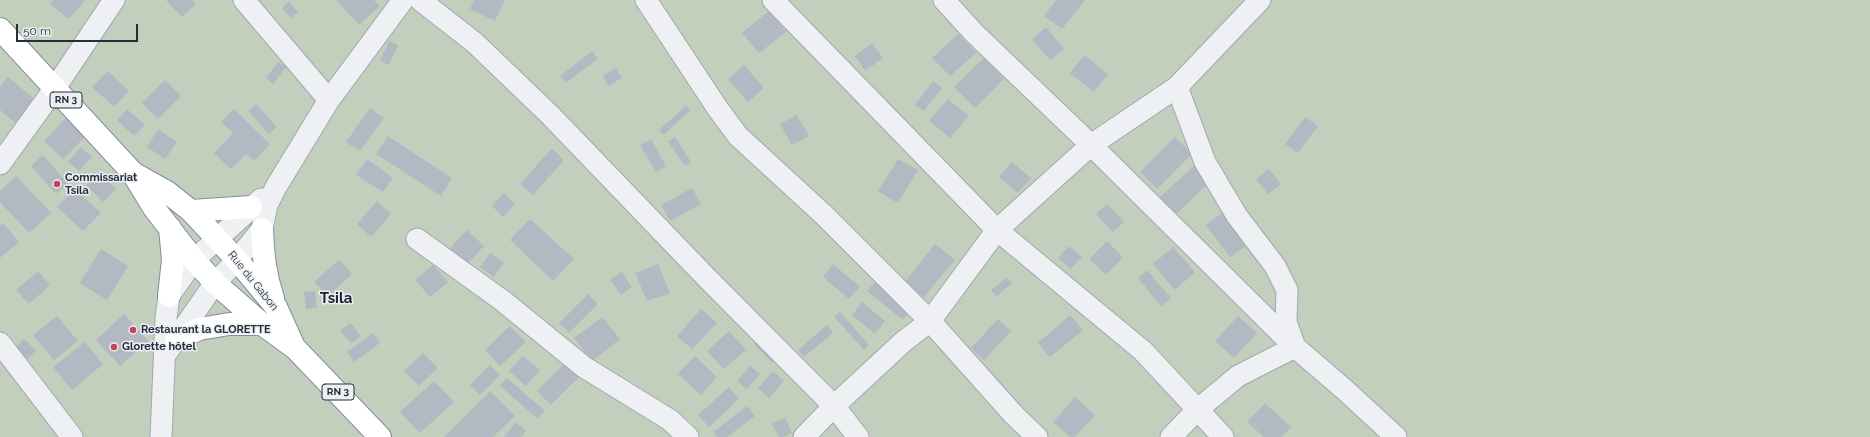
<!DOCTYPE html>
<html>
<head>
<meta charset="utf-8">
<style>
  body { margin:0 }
  #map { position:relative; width:1870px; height:437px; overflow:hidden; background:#dce0e5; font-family:Raleway,sans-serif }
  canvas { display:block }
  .scale { position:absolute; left:16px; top:24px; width:122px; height:18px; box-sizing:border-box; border:2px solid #262e3b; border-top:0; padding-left:5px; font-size:12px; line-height:14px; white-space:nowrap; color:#262e3b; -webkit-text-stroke:3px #ebeef3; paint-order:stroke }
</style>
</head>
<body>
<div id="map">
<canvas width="1870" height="437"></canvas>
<div class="scale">50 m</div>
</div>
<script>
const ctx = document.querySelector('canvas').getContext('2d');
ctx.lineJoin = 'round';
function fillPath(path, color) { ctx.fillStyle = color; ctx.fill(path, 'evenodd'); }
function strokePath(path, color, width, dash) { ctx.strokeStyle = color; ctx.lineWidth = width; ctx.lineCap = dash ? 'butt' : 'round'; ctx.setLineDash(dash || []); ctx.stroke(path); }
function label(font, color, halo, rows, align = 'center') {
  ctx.font = font + ' Raleway,sans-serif'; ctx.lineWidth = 3; ctx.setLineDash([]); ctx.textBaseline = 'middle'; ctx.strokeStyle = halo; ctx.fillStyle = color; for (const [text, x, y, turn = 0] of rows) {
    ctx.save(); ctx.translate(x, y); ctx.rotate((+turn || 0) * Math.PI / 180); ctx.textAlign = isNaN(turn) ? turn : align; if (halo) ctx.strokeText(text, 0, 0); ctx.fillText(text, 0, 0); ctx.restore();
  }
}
fillPath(new Path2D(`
  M0,0H1870V437H0Z`), '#c2cfbd');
fillPath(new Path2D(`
  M53,0H84L85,1L69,19L50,4Z
  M166,0H193L196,4L182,17Z
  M336,0H374L380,6L359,25Z
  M474,0H505L495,21L470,9Z
  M1056,0H1085L1062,29L1044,16Z
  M289,1L298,12L291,18L282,8Z
  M769,11L786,32L759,53L742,33Z
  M1046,27L1064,49L1050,60L1032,39Z
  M958,34L976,53L950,76L932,58Z
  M389,41L398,45L389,65L380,61Z
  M872,43L883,58L865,71L855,56Z
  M592,51L598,59L566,83L560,76Z
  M1084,55L1108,74L1094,92L1070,73Z
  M984,58L1004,79L975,108L954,87Z
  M278,62L286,67L273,84L266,78Z
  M744,65L764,88L748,102L728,79Z
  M616,68L622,78L608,86L603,76Z
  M108,71L129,91L114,107L92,87Z
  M8,77L38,102L18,125L0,110V87Z
  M165,80L181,96L158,119L142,103Z
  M933,81L942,88L924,111L915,105Z
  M948,99L969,116L950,138L929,121Z
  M256,104L277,127L269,134L248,111Z
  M686,106L690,111L663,135L659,130Z
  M370,108L384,118L360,151L346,142Z
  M127,109L145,125L134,136L117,120Z
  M234,109L270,144L254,161L246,154L231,169L214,153L233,133L221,122Z
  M797,115L809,136L792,145L780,124Z
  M1305,117L1318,126L1298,153L1285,144Z
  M66,118L85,137L63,159L44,141Z
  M158,129L177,142L165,159L147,147Z
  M388,136L452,178L441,196L376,154Z
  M675,137L691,162L685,166L668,141Z
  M1175,137L1192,154L1157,189L1140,172Z
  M651,139L666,166L656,172L640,145Z
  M81,147L92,157L79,171L68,162Z
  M552,148L564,160L533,195L520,184Z
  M43,155L68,184L56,194L31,166Z
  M367,159L393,178L383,192L356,175Z
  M898,159L918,170L898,203L878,191Z
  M1012,162L1031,178L1018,193L999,177Z
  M1195,165L1211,181L1176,214L1160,197Z
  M1269,169L1281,184L1268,194L1256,179Z
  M99,172L116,189L103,202L86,185Z
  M16,176L51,213L29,233L0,202V191Z
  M692,188L701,204L670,221L661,205Z
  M75,189L101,213L83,231L57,207Z
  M504,193L515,204L503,217L492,206Z
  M377,201L391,214L371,237L357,224Z
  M1107,204L1124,222L1113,232L1096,214Z
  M1225,211L1249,244L1230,257L1206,225Z
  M530,219L574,259L553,281L510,240Z
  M3,223L19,242L0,258V225Z
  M467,230L484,246L467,264L450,248Z
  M1107,241L1123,257L1106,275L1089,259Z
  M935,244L955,260L924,297L905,282Z
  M1069,246L1082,257L1071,269L1058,258Z
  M1173,247L1195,272L1175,290L1153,264Z
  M101,249L128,266L107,300L80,283Z
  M490,253L504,263L494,277L480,267Z
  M339,260L352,274L328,296L314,282Z
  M658,264L670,293L647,301L635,273Z
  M833,264L860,287L849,299L823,277Z
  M433,265L448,282L430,297L415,280Z
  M1147,270L1171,298L1161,306L1138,278Z
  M38,271L50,285L29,304L16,290Z
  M622,272L632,287L621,295L610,280Z
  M1007,277L1012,283L997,296L991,290Z
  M876,281L912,310L903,320L867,291Z
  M315,291L317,308L306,309L304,292Z
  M588,294L598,304L569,333L559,323Z
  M862,302L885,321L875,334L852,315Z
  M701,309L717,323L692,349L677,336Z
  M840,312L869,345L864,350L834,317Z
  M124,314L148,341L120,366L96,340Z
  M1070,315L1083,330L1050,357L1038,343Z
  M57,316L78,341L54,360L33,335Z
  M1238,316L1257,333L1234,358L1215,341Z
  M602,317L620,339L592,361L574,338Z
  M998,319L1011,331L984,360L971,348Z
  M350,323L361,336L351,343L340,331Z
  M827,325L833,333L804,357L798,350Z
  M510,326L526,342L500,366L485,350Z
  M729,331L746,350L724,369L707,351Z
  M373,333L380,343L354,362L347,352Z
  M760,338L778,356L772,363L754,344Z
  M24,339L36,350L28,359L16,347Z
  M85,342L103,364L72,390L53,367Z
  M423,353L438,368L419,386L404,371Z
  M523,356L540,370L526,386L509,371Z
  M695,356L717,377L701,395L678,374Z
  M567,361L581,375L551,405L537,391Z
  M490,365L500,375L480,395L470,385Z
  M750,366L760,374L747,389L737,381Z
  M773,371L784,381L769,398L758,388Z
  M507,378L545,411L538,419L500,386Z
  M434,381L454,402L420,433L400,412Z
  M729,387L739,399L709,427L698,415Z
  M490,391L515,416L493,437H444Z
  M1075,397L1095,415L1075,437H1070L1053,422Z
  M1265,403L1291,427L1282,437H1264L1247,422Z
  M747,406L755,416L727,437H717L713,432Z
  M785,418L792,433L783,437H779L772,424Z
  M516,422L526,431L521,437H504Z`), '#b3b9c2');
const minor = new Path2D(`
  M244,0L329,100
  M420,0L475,43L550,115L705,276L834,406L858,437
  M646,0L718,109L738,136L824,215L930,321L1014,415L1037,437
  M773,0L997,230L1143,351L1223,437
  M944,0L974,33L1091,145L1295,347L1345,390L1396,437
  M0,164L55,88L114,0
  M417,239L503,301L584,367L670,420L688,437
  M0,343L72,437
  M165,355L215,283L237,260L262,229L267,205L276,187L329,100L403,0
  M161,437L166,318L169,296L194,260L261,199
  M804,437L834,406L903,342L930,321L997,230L1091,145L1177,87L1260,0
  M1171,437L1197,410L1238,376L1295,347L1286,322L1287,290L1275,266L1237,216L1205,162L1177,87`);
const highway = new Path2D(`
  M0,29L132,172L154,208L194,260L215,283L262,324L295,348L380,437
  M133,173L167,192L191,211L237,260L276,307L294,347
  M191,211L251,207
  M262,229C263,254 265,275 273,298
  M169,296L173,260L170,228
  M176,340L199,329L229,324H262`);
strokePath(minor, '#a2a7af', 23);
strokePath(highway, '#848d9b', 24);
strokePath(minor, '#eef0f4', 21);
strokePath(highway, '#fff', 22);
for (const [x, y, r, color] of [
  [57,184,4,"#c74458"],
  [133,330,4,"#c74458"],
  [114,347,4,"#c74458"]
]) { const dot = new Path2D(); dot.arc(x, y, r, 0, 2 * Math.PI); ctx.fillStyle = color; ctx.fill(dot); strokePath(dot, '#ebeef3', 1.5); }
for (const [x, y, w] of [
  [66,100,32],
  [338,392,32]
]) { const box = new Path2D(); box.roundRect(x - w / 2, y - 8, w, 16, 3); ctx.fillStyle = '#ebeef3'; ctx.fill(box); strokePath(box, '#262e3b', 1); }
label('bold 10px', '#262e3b', null, [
  ["RN 3",66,100],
  ["RN 3",338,392]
]);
label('bold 11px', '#262e3b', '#ebeef3', [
  ["Commissariat",65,178],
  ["Tsila",65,191],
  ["Restaurant la GLORETTE",141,330],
  ["Glorette hôtel",122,347]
], 'left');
label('11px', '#262e3b', '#ebeef3', [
  ["Rue du Gabon",253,281,51]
]);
label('bold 15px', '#191f2b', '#ebeef3', [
  ["Tsila",336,298]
]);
</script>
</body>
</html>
